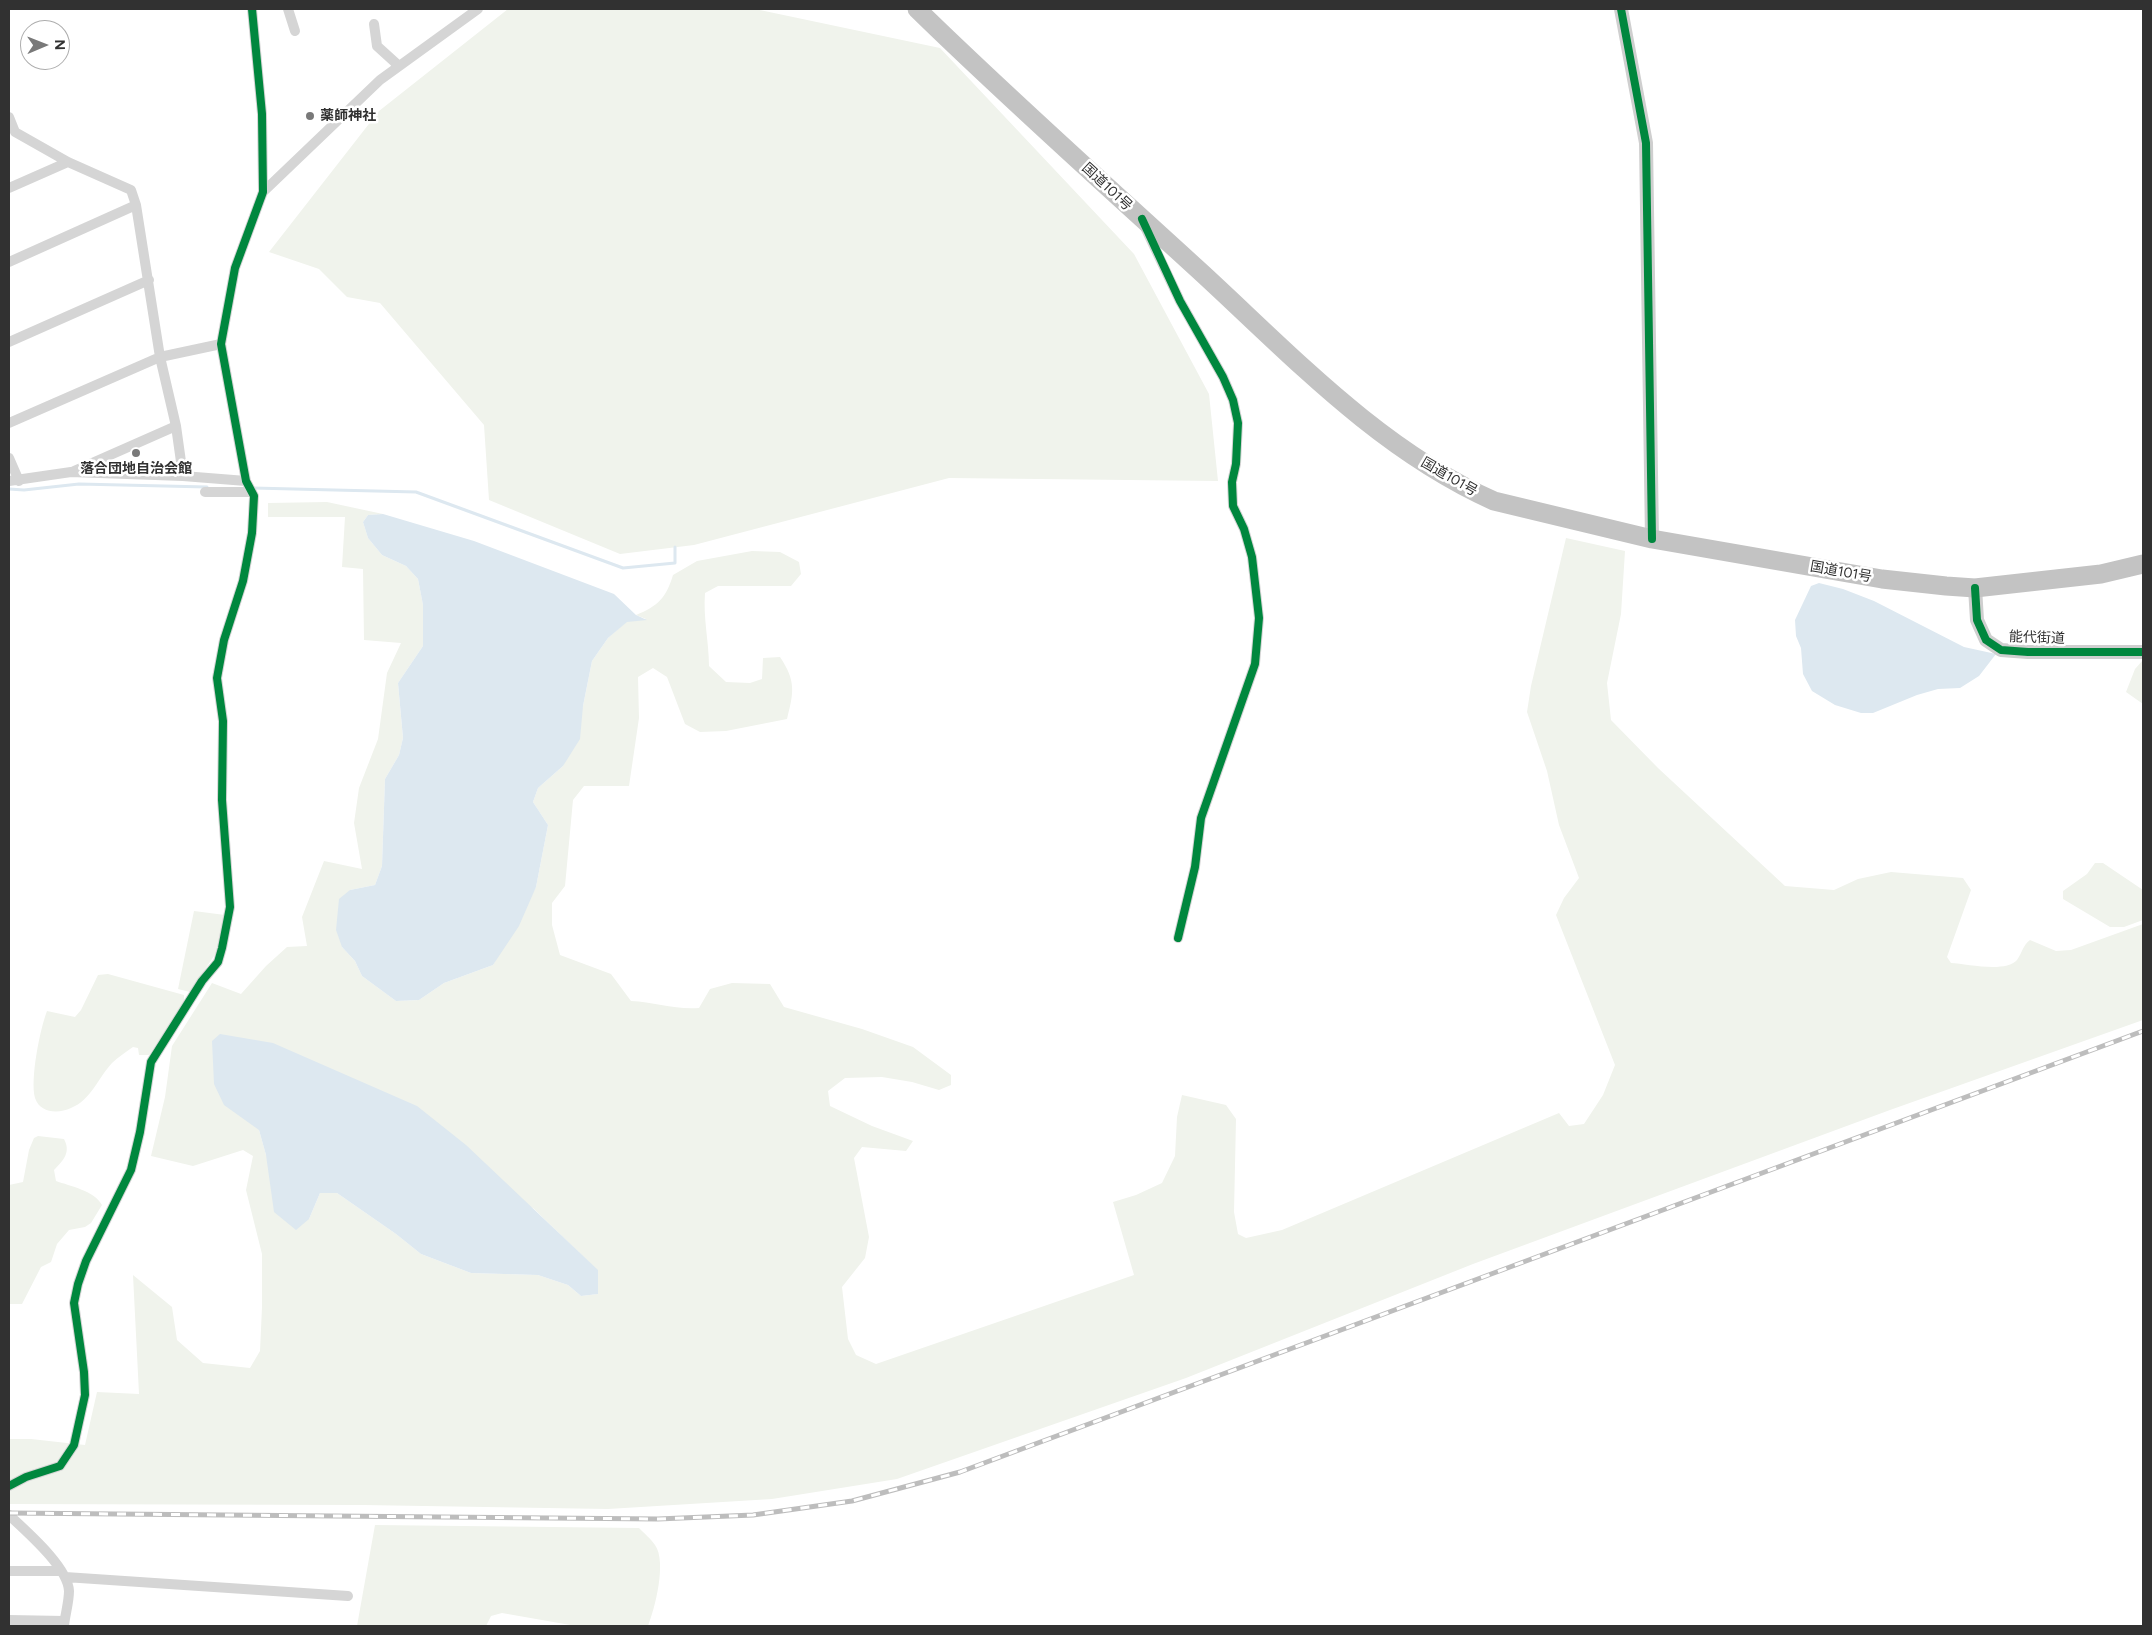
<!DOCTYPE html>
<html>
<head>
<meta charset="utf-8">
<style>
  body { margin:0 }
  #map { position:relative; width:2152px; height:1635px; overflow:hidden; background:#fff; font-family:Figtree,sans-serif }
  canvas { display:block }
  .frame { position:absolute; inset:0; border:10px solid #313131; pointer-events:none }
  .north { position:absolute; left:20px; top:20px; width:50px; height:50px; box-sizing:border-box; background:#fff; border:1px solid #adadad; border-radius:50%; rotate:89deg; font-size:14px; font-weight:700; line-height:20px; text-align:center; color:#313131 }
  .north::after { content:''; display:block; margin:auto; width:18px; height:22px; background:#797979; clip-path:polygon(50% 0,100% 100%,50% 72%,0 100%) }
</style>
</head>
<body>
<div id="map">
<canvas width="2152" height="1635"></canvas>
<div class="frame"></div>
<div class="north">N</div>
</div>
<script>
const ctx = document.querySelector('canvas').getContext('2d');
ctx.lineJoin = 'round';
function fillPath(path, color) { ctx.fillStyle = color; ctx.fill(path, 'evenodd'); }
function strokePath(path, color, width, dash) { ctx.strokeStyle = color; ctx.lineWidth = width; ctx.lineCap = dash ? 'butt' : 'round'; ctx.setLineDash(dash || []); ctx.stroke(path); }
function label(font, color, halo, rows, align = 'center') {
  ctx.font = font + ' Figtree,"Noto Sans JP",sans-serif'; ctx.lineWidth = 5; ctx.setLineDash([]); ctx.textBaseline = 'middle'; ctx.strokeStyle = halo; ctx.fillStyle = color; for (const [text, x, y, turn = 0] of rows) {
    ctx.save(); ctx.translate(x, y); ctx.rotate((+turn || 0) * Math.PI / 180); ctx.textAlign = isNaN(turn) ? turn : align; if (halo) ctx.strokeText(text, 0, 0); ctx.fillText(text, 0, 0); ctx.restore();
  }
}
fillPath(new Path2D(`
  M508,9H755L940,48L1134,254L1209,394L1218,481L949,478L694,545L620,554L489,500L484,425L380,303L347,297L319,269L269,252L379,111Z
  M327,502L383,514L368,515L363,522L368,538L382,555L406,566L418,579L423,605V646L398,683L403,738L399,755L385,779L382,866L375,885L350,890L342,947L355,961L362,976L396,1001L419,1000L444,983L493,965L536,887L548,825L533,802L538,788L563,766L583,706L592,661L608,638L627,621L646,619L636,615C658,606 666,598 673,575L697,561L752,551L780,552L799,562L801,574L791,586H718L705,593C703,618 709,642 709,666L726,682L750,683L762,679L763,658L780,657C796,681 794,692 787,719L726,731L700,732L685,724L667,677L653,668L638,677L639,718L629,786H584L573,800L565,886L552,903V925L560,955L611,974L631,1001C654,1002 676,1010 699,1008L710,989L732,983L770,984L784,1007L862,1029L913,1047L951,1075V1085L939,1090L912,1082L882,1077L845,1078L828,1091L830,1106L872,1126L913,1141L906,1151L862,1147L854,1158L869,1237L865,1258L842,1287L848,1339L856,1355L876,1364L1134,1275L1113,1202L1136,1195L1162,1183L1175,1156L1177,1117L1182,1095L1226,1105L1236,1119L1234,1212L1238,1234L1246,1238L1282,1230L1559,1113L1569,1126L1584,1124L1603,1095L1615,1065L1556,915L1564,898L1579,878L1559,825L1547,771L1527,712L1531,686L1566,538L1625,551L1621,614L1607,683L1611,720L1658,768L1785,886L1834,890L1858,879L1891,872L1963,878L1971,890L1947,957L1951,963C1967,964 2006,973 2017,960C2022,953 2023,945 2030,940L2056,951L2071,950L2143,924V1020L1890,1110L1473,1264L1186,1378L897,1479L772,1499L608,1509L363,1505L9,1504V1439H31L85,1445L97,1392L139,1394L133,1275L172,1307L177,1340L203,1363L250,1368L260,1351L262,1307V1254L246,1190L253,1156L243,1150L193,1166L151,1156L165,1097L172,1046L212,983L241,994L266,966L287,947L307,946L302,917L324,861L362,869L354,823L359,788L378,739L387,673L401,643L364,640L363,569L342,567L345,517H268V503ZM259,1130L533,1208L597,1270L598,1294L581,1296L568,1285L538,1275L471,1273L421,1254L396,1234L337,1193H320L309,1219L266,1155Z
  M2143,660V704L2126,692L2135,669Z
  M2095,863H2103L2143,890V920L2124,927H2110L2063,899V891L2087,874Z
  M194,911L225,915L218,950L190,992L178,989Z
  M108,974L184,995V1003L149,1055H139L138,1048L133,1047C126,1052 118,1057 112,1063C98,1078 91,1100 71,1108C58,1114 40,1113 35,1098C30,1079 40,1029 47,1011L75,1017L81,1010L98,975Z
  M38,1136L64,1139C71,1152 64,1160 54,1170L56,1181C70,1186 95,1191 102,1205L91,1223L85,1227L69,1230L57,1244L51,1262L41,1267L22,1304H9V1185L23,1182L29,1150L34,1138Z
  M375,1525L639,1528C644,1533 651,1539 655,1545C667,1562 655,1608 648,1626H576L502,1613L491,1616L486,1626H357Z`), '#f0f3ec');
fillPath(new Path2D(`
  M383,514L474,541L614,594L636,615L647,620L627,622L608,638L592,661L583,706L580,739L563,766L538,788L533,802L548,825L536,887L519,926L493,965L444,983L419,1000L396,1001L362,976L355,961L342,947L336,930L339,899L350,890L375,885L382,866L385,779L399,755L403,738L398,683L423,646V605L418,579L406,566L382,555L368,538L363,522L368,515Z
  M1819,583L1843,589L1874,601L1964,647L1996,654L1979,676L1960,688L1938,689L1917,695L1873,713H1861L1835,705L1812,691L1803,674L1801,648L1796,636L1795,620L1811,586Z
  M220,1034L273,1043L417,1106L466,1145L598,1270V1294L581,1296L568,1285L538,1275L471,1273L421,1254L396,1234L337,1193H320L309,1219L296,1230L274,1212L266,1155L259,1130L224,1105L214,1084L212,1041Z`), '#dde8f0');
strokePath(new Path2D(`
  M253,488L416,492L623,568L675,563V547
  M9,489L24,490L79,484L207,487`), '#dde8f0', 3);
strokePath(new Path2D(`
  M288,9L295,31
  M374,24L377,46L399,66
  M9,117L15,132L68,162L131,190L136,205L160,357L176,426L183,476
  M9,188L68,162
  M263,192L380,80L478,9
  M1145,227L1180,301L1223,377L1233,400L1238,423L1236,464L1232,482L1233,506L1244,529L1252,557L1259,618L1255,664L1201,818L1195,867L1178,938
  M9,262L136,205
  M9,342L149,280
  M9,423L160,357L221,344
  M9,458L19,481
  M74,471L176,426
  M9,481L71,472L183,476L246,481
  M205,492H252
  M9,1486L26,1477L60,1466L74,1445L85,1395L84,1372L74,1303L78,1284L86,1261L131,1170L140,1132L151,1062L202,981L218,962L222,948L230,907L222,800L223,721L217,678L224,640L243,581L252,533L254,496L246,481L221,344L235,268L263,192L262,114L252,9
  M9,1515C26,1531 68,1567 69,1591C69,1602 65,1615 64,1626
  M9,1571H61
  M65,1577L348,1596
  M9,1620L64,1621`), '#d5d5d5', 10);
strokePath(new Path2D(`
  M1621,9L1646,143L1652,539
  M1975,588L1977,620L1986,640L2001,650L2028,652H2143`), '#cfcfcf', 14);
strokePath(new Path2D(`
  M917,9C1010,100 1107,186 1203,274C1293,357 1380,450 1494,501L1652,539L1882,579L1946,586L1975,588L2101,574L2143,564`), '#c3c3c3', 19);
const rail = new Path2D(`
  M9,1513L658,1519L753,1515L852,1501L960,1472L2143,1031`);
strokePath(rail, '#bdbdbd', 5);
strokePath(rail, '#fff', 3, [9]);
strokePath(new Path2D(`
  M1621,9L1646,143L1652,539
  M1142,219L1180,301L1223,377L1233,400L1238,423L1236,464L1232,482L1233,506L1244,529L1252,557L1259,618L1255,664L1201,818L1195,867L1178,938
  M1975,588L1977,620L1986,640L2001,650L2028,652H2143
  M9,1486L26,1477L60,1466L74,1445L85,1395L84,1372L74,1303L78,1284L86,1261L131,1170L140,1132L151,1062L202,981L218,962L222,948L230,907L222,800L223,721L217,678L224,640L243,581L252,533L254,496L246,481L221,344L235,268L263,192L262,114L252,9`), '#00873e', 8);
for (const [x, y, r, color] of [
  [310,116,5,"#797979"],
  [136,453,5,"#797979"]
]) { const dot = new Path2D(); dot.arc(x, y, r, 0, 2 * Math.PI); ctx.fillStyle = color; ctx.fill(dot); strokePath(dot, '#fff', 2); }
label('bold 14px', '#313131', '#fff', [
  ["薬師神社",320,116],
  ["落合団地自治会館",136,469,"center"]
], 'left');
label('14px', '#313131', '#fff', [
  ["国道101号",1107,187,43],
  ["国道101号",1449,477,30],
  ["国道101号",1841,572,10],
  ["能代街道",2037,638,2]
]);
</script>
</body>
</html>
